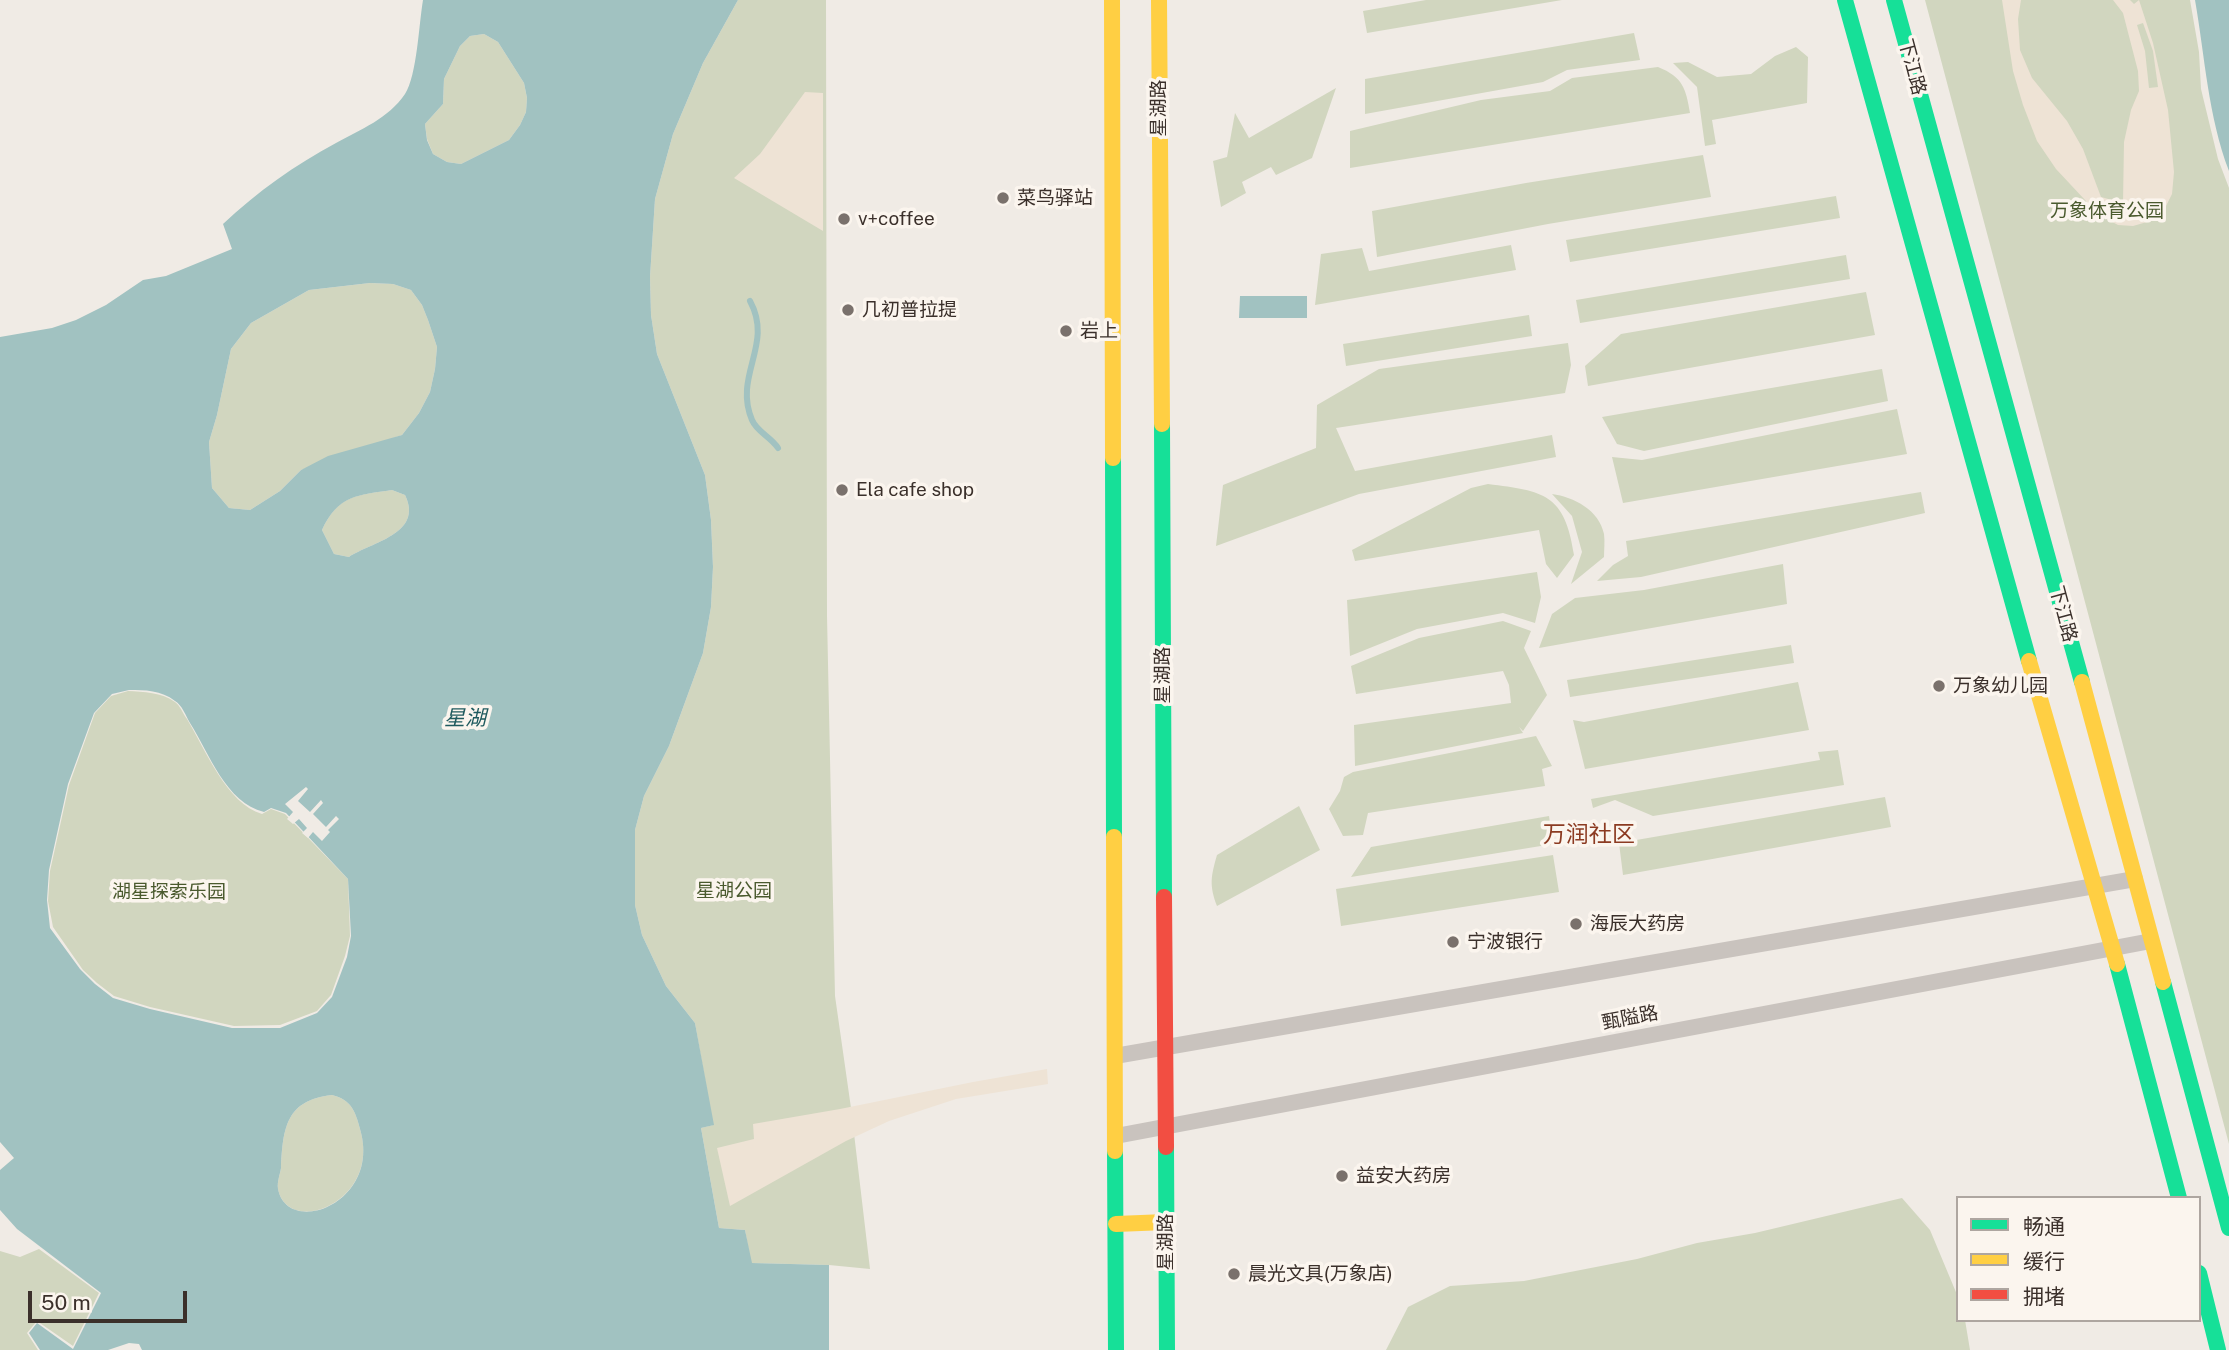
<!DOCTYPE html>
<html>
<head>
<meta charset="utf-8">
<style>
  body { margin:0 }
  #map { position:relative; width:2229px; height:1350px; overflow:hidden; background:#f0ebe5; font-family:"Public Sans","Noto Sans SC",sans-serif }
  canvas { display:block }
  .legend { position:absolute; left:1956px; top:1196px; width:245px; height:126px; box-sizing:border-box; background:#fbf5ee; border:2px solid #aea6a0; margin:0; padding:9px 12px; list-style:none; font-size:21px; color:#3b302b }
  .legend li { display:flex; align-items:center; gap:14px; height:35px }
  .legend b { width:35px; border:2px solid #aea6a0 }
  .scale { position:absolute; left:28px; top:1291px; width:159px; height:32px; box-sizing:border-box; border:4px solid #3b302b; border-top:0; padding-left:9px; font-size:21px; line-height:24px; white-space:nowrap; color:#3b302b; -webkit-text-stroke:5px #fbf5ee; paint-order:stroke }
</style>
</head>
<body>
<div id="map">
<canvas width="2229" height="1350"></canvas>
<ul class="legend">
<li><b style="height:9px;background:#16e098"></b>畅通</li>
<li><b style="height:9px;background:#ffcf43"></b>缓行</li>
<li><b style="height:9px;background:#f24e42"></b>拥堵</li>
</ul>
<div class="scale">50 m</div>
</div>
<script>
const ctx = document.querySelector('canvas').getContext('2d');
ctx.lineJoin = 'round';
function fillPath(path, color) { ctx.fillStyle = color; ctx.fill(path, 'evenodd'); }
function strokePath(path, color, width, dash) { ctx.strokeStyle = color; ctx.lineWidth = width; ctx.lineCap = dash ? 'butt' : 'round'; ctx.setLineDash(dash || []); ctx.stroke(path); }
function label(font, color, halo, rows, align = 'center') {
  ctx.font = font + ' "Public Sans","Noto Sans SC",sans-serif'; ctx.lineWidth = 7; ctx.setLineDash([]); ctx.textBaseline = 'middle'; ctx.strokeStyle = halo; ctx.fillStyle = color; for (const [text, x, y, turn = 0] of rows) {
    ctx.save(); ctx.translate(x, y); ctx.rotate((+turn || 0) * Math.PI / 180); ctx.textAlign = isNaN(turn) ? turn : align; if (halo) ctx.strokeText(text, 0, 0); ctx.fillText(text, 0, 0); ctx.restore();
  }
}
fillPath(new Path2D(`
  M738,0H826L827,616L835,996L851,1108L870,1269L829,1265L751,1263L745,1230L719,1228L701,1128L713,1125L695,1023L666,986L642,935L635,905V830L644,796L669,746L703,653L711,607L713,567L711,520L705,475L657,354L651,315L650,277L655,199L673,134L703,63Z
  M1426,0H1562L1367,33L1363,11Z
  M1925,0H2190L2199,52L2201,89L2218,159L2229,188V1144Z
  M1634,33L1640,60L1567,70L1543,82L1365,114V79Z
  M484,34L498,42L524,83L527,98L526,112L520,125L509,140L461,164L447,162L433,154L427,139L425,124L443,104L444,79L460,46L470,36Z
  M1796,47L1808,57L1807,103L1712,120L1716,144L1705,146L1697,87L1673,63L1688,62L1717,77L1751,74L1775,56Z
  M1658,67C1683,77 1686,89 1690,113L1350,168V131L1481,100L1550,91L1572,78Z
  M1336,88L1312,158L1276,175L1271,167L1242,182L1246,193L1221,207L1213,161L1227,157L1235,113L1249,138Z
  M1703,155L1711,197L1548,224L1377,257L1372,211L1526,183Z
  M1836,196L1840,218L1570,262L1566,240Z
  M1511,245L1516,270L1315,305L1321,254L1362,248L1369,271Z
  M1846,255L1850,279L1580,323L1576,300Z
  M370,283L393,284L411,290L422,305L428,320L437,347L435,369L430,392L419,413L402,435L301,470L280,491L250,510L229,508L212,488L209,442L217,415L231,349L251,323L309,290Z
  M1866,292L1875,335L1588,386L1585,366L1621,334Z
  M1529,315L1532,336L1346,366L1343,344Z
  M1568,343L1571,365L1565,393L1336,428L1355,471L1552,435L1556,457L1359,494L1216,546L1223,485L1316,448L1317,405L1379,369Z
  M1882,369L1888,401L1644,451L1617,444L1602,417Z
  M1897,409L1907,454L1623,503L1612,457L1642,460Z
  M1488,484C1544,491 1565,494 1574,555L1557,578L1546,564L1539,530L1355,561L1352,550L1471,488Z
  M392,490L405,495C424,534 371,542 349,557L334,554L322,530C338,495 357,495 392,490Z
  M1921,492L1925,513L1641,577L1597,581L1613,565L1628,556L1626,541Z
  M1552,494C1574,497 1599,510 1604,534C1605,541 1604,550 1604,557L1571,584L1582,552L1572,516Z
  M1783,564L1787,604L1539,648L1552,614L1575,598L1644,590Z
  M1537,572L1541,597L1535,623L1503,613L1417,629L1350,656L1347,600Z
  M1503,621L1531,631L1524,648L1547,695L1523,731L1519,727L1523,733L1355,766L1354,725L1511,703L1509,685L1503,671L1356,694L1351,666L1419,638Z
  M1791,645L1794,663L1570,697L1567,680Z
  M1798,682L1809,730L1585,769L1573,720L1584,722Z
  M128,691C143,692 162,692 175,702C180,705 183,714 187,719C205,749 227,804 262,814L271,809L285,814L348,879L350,936L345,956L331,995L317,1011L280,1025L234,1026L150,1007L114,996L97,983L83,970L53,927L48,901L50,871L69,785L95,713L111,696Z
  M1536,736L1552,766L1542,769L1545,786L1368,813L1363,835L1343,836L1329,809L1340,791L1344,777L1353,772Z
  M1838,750L1844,785L1653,816L1615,800L1593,808L1591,799L1820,760L1818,752Z
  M1885,797L1891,827L1623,875L1619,843Z
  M1299,806L1320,850L1217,906C1209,885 1211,876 1217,855Z
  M1549,816L1553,844L1351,877L1371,847Z
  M1553,855L1559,892L1341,926L1336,889Z
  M332,1095C351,1100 355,1110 360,1129C382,1202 288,1238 278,1189C277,1181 280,1175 281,1168C283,1128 286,1100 332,1095Z
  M1902,1198L1930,1230L1958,1297V1320H1965L1970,1350H1386L1408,1307L1450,1286L1524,1281L1637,1259L1697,1243L1755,1233Z
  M39,1249L99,1293L73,1346L37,1321L27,1333L38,1350H0V1251L20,1257Z`), '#d1d6bf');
fillPath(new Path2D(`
  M2002,0H2021L2018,19L2020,50L2032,78L2067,121L2083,149L2101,197L2123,203L2124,142L2131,110L2139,91L2138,71L2123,13L2113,0H2130L2134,4L2139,0L2153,43L2168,110L2174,172L2172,194L2165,208L2147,222L2133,226L2118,225L2099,215L2056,169L2037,141L2023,105L2013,71ZM2143,23L2153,51L2158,87L2149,88L2145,51L2137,25Z
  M805,92L823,93V231L734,178L760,154Z
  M1047,1069L1048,1084L956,1099L889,1121L846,1141L730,1206L717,1148L754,1139L753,1124L840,1109L973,1082Z`), '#eee3d5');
fillPath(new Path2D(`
  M423,0H738L703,63L673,134L655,199L650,277L651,315L657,354L705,475L711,520L713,567L711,607L703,653L669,746L644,796L635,830V905L642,935L666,986L695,1023L714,1125L701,1128L719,1228L745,1230L752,1263L829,1265V1350H142L139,1344L129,1343L108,1350H40L29,1333L37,1323L73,1349L101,1293L17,1229L0,1210V1170L14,1158L0,1142V337L52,328L76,320L106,305L143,280L166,276L232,249L223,224C257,192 295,165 336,143C361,129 388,119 405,94C417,76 419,23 423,0ZM484,34L498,42L524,83L527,98L526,112L520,125L509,140L461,164L447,162L433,154L427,140L425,124L443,104L444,79L460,46L470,36ZM370,283L393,284L411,290L422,305L428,320L437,347L435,369L430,392L419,413L402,435L328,456L301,470L280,491L250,510L229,508L212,488L209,442L217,415L231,349L251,323L309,290ZM392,490L405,495C424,534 371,542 349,557L334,554L322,530C338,495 358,495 392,490ZM129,690C145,690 161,690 175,701C182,705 186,716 190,723C209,753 226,803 264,812L271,808L286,813L348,879L351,936L347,957L332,997L317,1013L280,1028H232L150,1009L113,998L95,984L80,969L50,928L47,900L49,870L68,784L94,713L112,694ZM332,1095C351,1100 355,1110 360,1129C382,1203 288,1238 278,1189C277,1181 280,1175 281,1168C283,1128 286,1100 332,1095Z
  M2195,0H2229V171C2208,116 2205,57 2195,0Z
  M1240,296H1307V318H1239Z`), '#a1c2c1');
fillPath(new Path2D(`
  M306,787L308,789L298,801L310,812L321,800L323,803L313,814L326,827L336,816L339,819L328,830L330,832L322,841L313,832L308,838L302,833L307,828L299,819L293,824L287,819L293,812L285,804Z`), '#f0ebe5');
strokePath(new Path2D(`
  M750,301C774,345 733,375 752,420C757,432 771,437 778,448`), '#a1c2c1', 6);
strokePath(new Path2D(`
  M1115,1056L2135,879
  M1116,1136L2151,941`), '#c9c3be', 16);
strokePath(new Path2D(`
  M1845,0L2029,661
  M1894,0L2082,682
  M1162,424L1164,897
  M1113,458L1114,837
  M2117,964L2179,1198
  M2163,982L2229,1228
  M1166,1147L1167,1350
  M1115,1151L1116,1350
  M2199,1273L2218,1350`), '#16e098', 16);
strokePath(new Path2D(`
  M1112,0L1113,458
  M1159,0L1162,424
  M2029,661L2117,964
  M2082,682L2163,982
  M1114,837L1115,1151
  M1116,1224L1166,1222`), '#ffcf43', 16);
strokePath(new Path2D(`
  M1164,897L1166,1147`), '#f24e42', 16);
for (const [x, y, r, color] of [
  [1003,198,7,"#7a716c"],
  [844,219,7,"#7a716c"],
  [848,310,7,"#7a716c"],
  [1066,331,7,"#7a716c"],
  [842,490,7,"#7a716c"],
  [1939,686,7,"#7a716c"],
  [1576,924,7,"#7a716c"],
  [1453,942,7,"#7a716c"],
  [1342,1176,7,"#7a716c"],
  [1234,1274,7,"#7a716c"]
]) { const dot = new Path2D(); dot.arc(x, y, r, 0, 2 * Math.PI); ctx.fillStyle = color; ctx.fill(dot); strokePath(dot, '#fbf5ee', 2.5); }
label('19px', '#3b302b', '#fbf5ee', [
  ["下江路",1912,67,75],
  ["星湖路",1159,108,-90],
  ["下江路",2063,614,75],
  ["星湖路",1163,675,-90],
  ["甄隘路",1630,1018,-11],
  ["星湖路",1166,1242,-90]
]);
label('19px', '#3b302b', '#fbf5ee', [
  ["菜鸟驿站",1017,198],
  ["v+coffee",858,219],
  ["几初普拉提",862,310],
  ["岩上",1080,331],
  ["Ela cafe shop",856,490],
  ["万象幼儿园",1953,686],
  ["海辰大药房",1590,924],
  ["宁波银行",1467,942],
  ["益安大药房",1356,1176],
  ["晨光文具(万象店)",1248,1274]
], 'left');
label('19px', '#4a5a2e', '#fbf5ee', [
  ["万象体育公园",2107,211],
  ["星湖公园",734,891],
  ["湖星探索乐园",169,892]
]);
label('italic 21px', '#1f5a5e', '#fbf5ee', [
  ["星湖",465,719]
]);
label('23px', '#8c3b22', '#fbf5ee', [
  ["万润社区",1589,835]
]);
</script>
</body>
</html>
